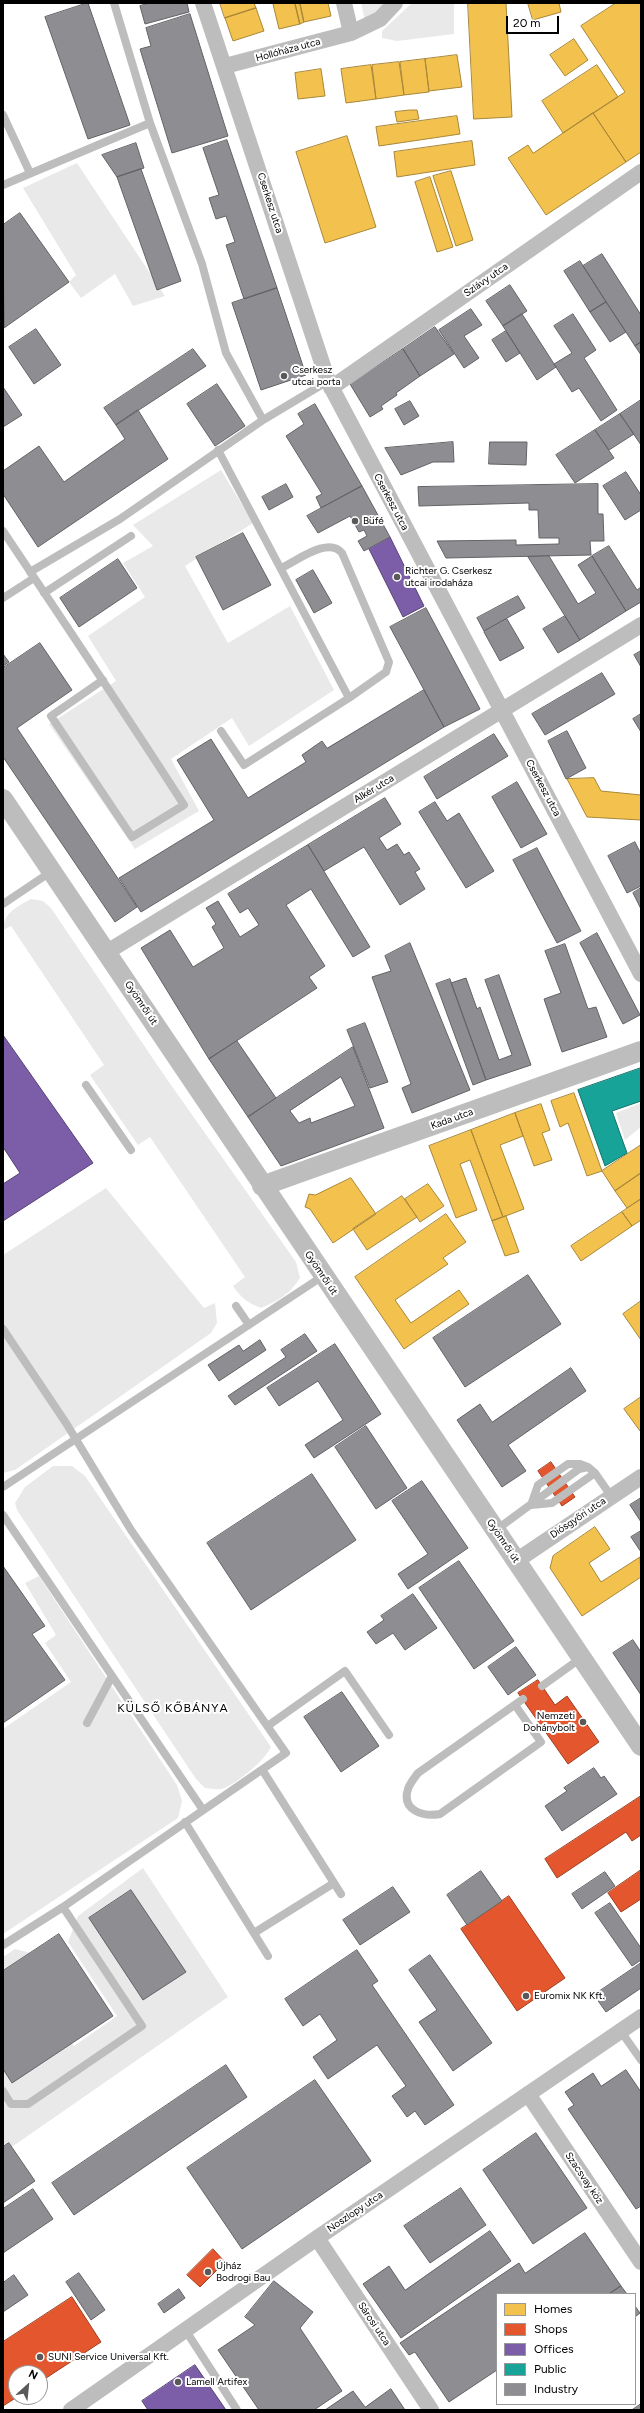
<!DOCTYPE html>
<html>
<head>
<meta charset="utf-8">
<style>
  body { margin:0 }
  #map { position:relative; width:644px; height:2413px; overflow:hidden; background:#fff; font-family:Figtree,sans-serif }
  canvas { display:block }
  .frame { position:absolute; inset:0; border:4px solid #000; pointer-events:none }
  .legend { position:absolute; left:496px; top:2293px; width:140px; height:112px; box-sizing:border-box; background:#fff; border:1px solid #999; margin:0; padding:5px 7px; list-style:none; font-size:12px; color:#000 }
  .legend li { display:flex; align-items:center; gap:8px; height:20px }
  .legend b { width:20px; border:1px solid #999 }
  .north { position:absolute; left:8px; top:2365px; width:40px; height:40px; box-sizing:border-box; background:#fff; border:1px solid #999; border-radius:50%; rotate:27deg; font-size:11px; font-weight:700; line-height:16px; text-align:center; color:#000 }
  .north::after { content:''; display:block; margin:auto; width:14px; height:18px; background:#595959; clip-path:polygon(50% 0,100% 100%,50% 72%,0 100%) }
  .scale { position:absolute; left:506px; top:16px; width:53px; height:18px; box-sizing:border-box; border:2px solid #000; border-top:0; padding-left:5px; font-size:12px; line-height:14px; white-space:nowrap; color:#000; -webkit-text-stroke:3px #fff; paint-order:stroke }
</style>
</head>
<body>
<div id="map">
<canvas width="644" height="2413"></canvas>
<div class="frame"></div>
<ul class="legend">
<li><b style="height:11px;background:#f2c14e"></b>Homes</li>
<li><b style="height:11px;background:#e4572e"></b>Shops</li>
<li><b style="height:11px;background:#7b5ea7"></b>Offices</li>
<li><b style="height:11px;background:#17a398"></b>Public</li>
<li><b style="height:11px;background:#8d8d92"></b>Industry</li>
</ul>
<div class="north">N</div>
<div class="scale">20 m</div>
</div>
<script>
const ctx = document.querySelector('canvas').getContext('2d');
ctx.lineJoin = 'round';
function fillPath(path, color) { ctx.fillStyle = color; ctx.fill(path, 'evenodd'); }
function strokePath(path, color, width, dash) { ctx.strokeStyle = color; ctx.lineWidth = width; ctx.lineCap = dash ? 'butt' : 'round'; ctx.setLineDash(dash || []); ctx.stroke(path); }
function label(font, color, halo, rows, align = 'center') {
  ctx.font = font + ' Figtree,sans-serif'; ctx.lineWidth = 4; ctx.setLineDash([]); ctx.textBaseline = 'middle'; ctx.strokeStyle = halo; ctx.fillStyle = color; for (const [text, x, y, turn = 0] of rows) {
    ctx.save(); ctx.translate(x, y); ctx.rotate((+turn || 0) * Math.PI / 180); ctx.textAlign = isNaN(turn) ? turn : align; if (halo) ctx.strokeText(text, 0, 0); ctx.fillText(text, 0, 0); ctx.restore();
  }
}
fillPath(new Path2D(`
  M361,3H390L365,21Z
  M412,3H454V34L397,41L382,38V31Z
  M77,163L165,296L133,306L115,274L81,298L69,282L76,275L23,188Z
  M221,470L253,523L185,566L228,643L290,606L334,690L249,746L232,718L171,759L199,811L135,849L49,724L116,681L88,636L145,597L123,563L153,546L133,525Z
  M31,899L43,901L51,908L164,1075L296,1262L300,1278C290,1294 278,1301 261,1308C248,1303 241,1298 233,1286L245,1277L150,1137L138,1145L90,1075L104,1065L11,926L3,930C3,913 18,906 31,899Z
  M641,1103V1127L625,1140L616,1113Z
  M106,1188L204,1308L215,1303L217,1323L211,1333L15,1470L3,1473V1255Z
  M53,1466H72L85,1476L271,1747C265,1760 235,1786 221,1789C216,1790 210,1788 205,1788L196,1779L17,1510L15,1503L25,1487Z
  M39,1576L177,1785L182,1801L178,1818L3,1934V1729L71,1682L45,1643L56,1635L25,1583Z
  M143,1868L228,1997L3,2153V1957L15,1949L50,1958L61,2028L74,2046L117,2016L68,1942L78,1916Z`), '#e9e9e9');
const homes = new Path2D(`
  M220,3H254L256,8L225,18Z
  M279,3H295L300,24L279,29L273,4Z
  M295,3H300L304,22L300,24Z
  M300,3H328L331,16L304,22Z
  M468,3H506L512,117L474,119Z
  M528,3H559L561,12L533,20Z
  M616,3H641V152L626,162L593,113L625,92L581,26Z
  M256,8L264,31L233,41L225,18Z
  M574,39L588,60L565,76L550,55Z
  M457,55L462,87L429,91L425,59Z
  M425,59L429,92L404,95L400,62Z
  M399,62L404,95L376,99L372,65Z
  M371,65L376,99L346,103L341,69Z
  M597,65L618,97L563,133L542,101Z
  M321,69L325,96L298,99L295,73Z
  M410,110H417L419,119L397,122L395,112Z
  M593,113L626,162L546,215L508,158L528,145L533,153Z
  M457,116L460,134L379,146L376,127Z
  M347,136L376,227L325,243L296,152Z
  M472,141L475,165L397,177L394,152Z
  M451,171L473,240L456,246L433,176Z
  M430,177L453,247L437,252L415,182Z
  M594,778L601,791L641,795V820L587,817L567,779Z
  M574,1093L602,1171L587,1176L568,1123L560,1127L551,1101Z
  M541,1104L550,1130L542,1133L552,1160L534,1166L515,1113Z
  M515,1113L523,1136L500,1145L524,1209L503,1217L471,1130Z
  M471,1130L503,1217L492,1221L470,1160L460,1164L477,1210L456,1218L429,1146Z
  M641,1145V1173L615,1191L602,1171Z
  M641,1173V1199L627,1208L615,1191Z
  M351,1178L376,1214L333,1243L310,1209L305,1207L309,1194L315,1195Z
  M428,1184L444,1206L420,1222L405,1199Z
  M402,1196L417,1217L367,1250L353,1229Z
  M641,1199V1220L632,1226L622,1212Z
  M622,1212L632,1226L581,1261L571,1246Z
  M446,1214L466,1242L443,1258L448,1264L395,1300L411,1323L459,1290L469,1304L404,1349L355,1277Z
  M506,1216L519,1252L505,1256L492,1221Z
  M641,1301V1340L623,1314Z
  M641,1397V1430L640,1431L624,1409Z
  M595,1527L610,1549L589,1563L601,1582L640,1557L641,1577L582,1616L550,1568L553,1556Z`);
fillPath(homes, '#f2c14e');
strokePath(homes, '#a98737', 1);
const shops = new Path2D(`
  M551,1462L575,1497L562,1506L538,1471Z
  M538,1680L555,1705L567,1696L599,1742L568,1764L518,1693Z
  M641,1796V1835L632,1841L626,1832L557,1878L545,1859Z
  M641,1870V1899L621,1912L608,1893Z
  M509,1896L565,1978L517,2011L461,1929Z
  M213,2249L225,2262L200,2287L187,2275Z
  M72,2297L101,2342L40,2382V2373H16L17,2397L3,2406V2342Z`);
fillPath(shops, '#e4572e');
strokePath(shops, '#a03d20', 1);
const offices = new Path2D(`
  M390,537L424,606L403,617L369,549Z
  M3,1035L93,1163L3,1221V1184L20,1173L3,1147Z
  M195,2365L226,2410H148L142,2401Z`);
fillPath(offices, '#7b5ea7');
strokePath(offices, '#564275', 1);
const public = new Path2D(`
  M641,1068V1101L612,1111L627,1153L605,1166L578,1090Z`);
fillPath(public, '#17a398');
strokePath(public, '#10726a', 1);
const industry = new Path2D(`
  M88,3L130,125L88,139L45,17Z
  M150,3H187L189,12L145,24L140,6Z
  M190,14L228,136L172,153L140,49L151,46L146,28Z
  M227,140L277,288L244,299L226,245L235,242L226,216L216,219L209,198L219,195L203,148Z
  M136,143L144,168L117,177L102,155Z
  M141,169L181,281L157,290L117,177Z
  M20,213L69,282L4,328L3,225Z
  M602,254L641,315V342L635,346L583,266Z
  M580,261L606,302L590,312L564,271Z
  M510,285L527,311L503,326L486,301Z
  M277,288L306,375L261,390L232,303Z
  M606,302L626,332L610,342L590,312Z
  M471,309L482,325L464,336L479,358L464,368L439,330Z
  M522,314L556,367L537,380L503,326Z
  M573,314L596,350L584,358L617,410L601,421L579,388L572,392L554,364L572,353L554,326Z
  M435,327L454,354L420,376L403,349Z
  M36,329L61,365L34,384L9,347Z
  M506,331L520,353L506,362L492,340Z
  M641,342V355L635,346Z
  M193,349L206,366L116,425L104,408Z
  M403,349L420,376L396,393L397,395L381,406L383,409L370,417L350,384Z
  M217,384L245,426L215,446L187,404Z
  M3,387L22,415L3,427Z
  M641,400V445L620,414Z
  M410,401L419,416L404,425L395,409Z
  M315,404L362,486L321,508L316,497L322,494L286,436L304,424L298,414Z
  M138,410L168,459L38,547L3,494V471L39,446L64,482L125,439L116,425Z
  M620,414L634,434L609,450L595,430Z
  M595,430L614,458L575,483L556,455Z
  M453,442L454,462H433L401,475L385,448Z
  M490,442H527L526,465L489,464Z
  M626,472L641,495V510L625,520L603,486Z
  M286,484L293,497L269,510L262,497Z
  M598,484V514H603L604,541H590L591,555L446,558L437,541L516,540V545L559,544V538H539L538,510H529V503L419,506L418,487Z
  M362,486L390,537L364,551L358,541L367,536L364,530L359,532L350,516L318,533L307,516Z
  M243,533L271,585L223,610L196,557Z
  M609,546L637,590L641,587V602L626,611L592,556Z
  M549,556L578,604L596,593L578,565L592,556L626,611L580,640L528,557Z
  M118,559L137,588L79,627L60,598Z
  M313,570L332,603L314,613L296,580Z
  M518,596L525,608L484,631L477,618Z
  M426,608L480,709L444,727L390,627Z
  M565,616L580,640L558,653L543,629Z
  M507,619L524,648L500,661L484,632Z
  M40,643L72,690L17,728L137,907L115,922L3,757V668Z
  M641,651V667L634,655Z
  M3,654L9,662L3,666Z
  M602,673L615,694L545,735L532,714Z
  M424,690L444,727L141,912L119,878L214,820L177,760L211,739L248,798L306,762L302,755L322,741L327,748Z
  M641,714V732L633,719Z
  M567,731L586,768L566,779L548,741Z
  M494,734L508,756L437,799L424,777Z
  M517,782L547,834L521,848L492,797Z
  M385,798L401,824L379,838L387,850L397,844L404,855L409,852L420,869L415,872L425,889L400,905L364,847L324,871L308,845Z
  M435,802L447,821L459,813L494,871L466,888L419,812Z
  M635,842L641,854V886L627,893L608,856Z
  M308,845L370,947L353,957L311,889L286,905L325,966L309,977L317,988L209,1059L141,948L170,930L193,967L224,948L212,927L216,924L206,908L218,901L240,937L259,925L248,908L240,913L228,894Z
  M537,848L581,931L557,943L513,860Z
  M641,888V909L633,893Z
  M597,933L640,1015L623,1024L580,943Z
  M410,943L470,1090L412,1113L402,1088L411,1084L372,977L391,971L385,956Z
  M565,944L588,1009L596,1007L607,1037L562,1052L544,999L561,993L545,951Z
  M499,975L531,1065L486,1080L451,983L466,978L477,1009L480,1007L499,1060L512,1055L485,980Z
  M450,979L486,1080L473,1085L436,984Z
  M365,1023L388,1082L370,1088L347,1030Z
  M237,1041L276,1098L248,1117L209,1059Z
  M353,1047L384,1128L281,1166L248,1117ZM341,1077L355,1106L311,1123L310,1118L299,1123L290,1111Z
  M528,1275L561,1324L465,1387L433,1338Z
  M305,1334L317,1351L235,1405L228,1396L286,1357L281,1350Z
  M260,1340L266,1350L219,1381L208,1365L239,1345L243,1351Z
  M335,1344L381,1414L314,1458L305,1445L343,1420L318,1381L279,1406L267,1388Z
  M571,1368L586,1391L508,1445L526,1471L502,1487L457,1420L480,1404L492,1422Z
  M366,1426L407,1488L376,1509L335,1447Z
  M312,1474L356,1540L251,1610L207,1543Z
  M422,1481L468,1548L408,1589L398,1574L428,1554L392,1501Z
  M641,1498V1522L630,1505Z
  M641,1531V1552L631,1537Z
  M459,1561L514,1641L474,1669L419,1588Z
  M3,1566L45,1626L32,1634L65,1680L3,1723Z
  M413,1594L437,1628L405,1650L393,1633L376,1644L367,1632L384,1620L381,1616Z
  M633,1640L641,1652V1695L613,1653Z
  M516,1647L536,1675L508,1695L488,1667Z
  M342,1692L379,1746L341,1772L304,1717Z
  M594,1768L601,1778L604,1776L617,1794L562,1831L545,1806L567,1791L564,1788Z
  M481,1871L502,1901L467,1925L447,1895Z
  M605,1872L615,1886L582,1909L572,1894Z
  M393,1887L410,1912L360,1945L343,1920Z
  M131,1890L186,1972L143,2000L89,1918Z
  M610,1903L641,1948V1960L632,1966L595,1913Z
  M59,1934L113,2016L12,2083L3,2069V1971Z
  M357,1950L378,1981L372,1985L454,2105L425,2125L415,2111L407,2117L392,2096L406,2086L377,2045L328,2079L313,2057L337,2040L320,2014L303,2026L285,1999Z
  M430,1955L492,2043L453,2071L419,2022L437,2010L409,1970Z
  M641,1963V1988L606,2012L594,1995Z
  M226,2065L247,2097L74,2215L52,2183Z
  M626,2070L641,2092V2206L636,2209L568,2109L574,2105L565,2092L593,2073L601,2086Z
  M315,2080L371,2161L242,2249L187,2168Z
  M536,2133L587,2208L533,2244L483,2170Z
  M9,2143L35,2181L3,2203V2147Z
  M461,2188L486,2225L430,2263L404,2226Z
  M33,2189L53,2219L3,2253V2209Z
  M490,2231L511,2261L401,2338L363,2284L389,2266L405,2290Z
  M585,2233L621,2286L609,2294H497V2370L449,2402L415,2352L409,2355L400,2343L519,2263L525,2273Z
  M79,2273L105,2310L91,2320L66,2282Z
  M14,2275L28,2295L3,2312V2283Z
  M274,2281L313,2312L300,2328L342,2391L314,2410H259L218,2350L255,2325L245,2317Z
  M621,2286L627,2294H609Z
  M179,2289L185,2298L164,2313L158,2304Z
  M635,2306L640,2313L635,2317Z
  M391,2389L405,2410H325L353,2391L365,2407Z
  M641,2404V2410H632Z`);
fillPath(industry, '#8d8d92');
strokePath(industry, '#636366', 1);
strokePath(new Path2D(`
  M114,3L150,123L202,264L226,353L263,420
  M3,115L30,173
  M3,185L150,123
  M218,450L349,698L244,765L221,731
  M3,531C64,622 125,713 184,805L132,837L51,716L103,680
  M281,568C297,561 328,536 342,553L389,662L386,672L349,698
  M30,572L120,519L263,420L328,381
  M44,593L131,536
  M3,598L34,578
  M3,904L52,871
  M86,1085L131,1150
  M236,1306L249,1325
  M3,1329L66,1423L131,1530L286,1753L63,1907L3,1945
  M588,1467L580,1464H568L538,1485L531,1505L552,1503L595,1473
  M3,1487L323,1276
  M3,1515L203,1810
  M496,1530L579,1469L588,1467L595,1473L611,1496
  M542,1686L581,1658
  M515,1705L541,1742L440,1814C424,1817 401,1811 408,1789C410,1783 415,1777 418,1773L523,1699
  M87,1723L112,1676
  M269,1725L345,1671L389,1735
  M263,1771L341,1894
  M185,1822L268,1956
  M254,1933L334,1883
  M620,2030L641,2060
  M3,2091L11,2104H28L142,2026L63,1907
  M186,2331L237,2410`), '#bdbdbd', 8);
strokePath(new Path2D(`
  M203,3L328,381L641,974
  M344,3L351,33
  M225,66L351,33L380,19L395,3
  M331,388L641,172
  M107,952L641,625
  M516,1561L641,1477
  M528,2094L641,2262
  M317,2238L431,2410
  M71,2410L317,2238L641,2017`), '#bdbdbd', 16);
strokePath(new Path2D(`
  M3,799L641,1746
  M262,1186L641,1051`), '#bdbdbd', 20);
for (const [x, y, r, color] of [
  [284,376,4,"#595959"],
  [355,521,4,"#595959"],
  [397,577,4,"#595959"],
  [583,1722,4,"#595959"],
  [526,1996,4,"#595959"],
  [208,2272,4,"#595959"],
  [40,2357,4,"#595959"],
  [178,2382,4,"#595959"]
]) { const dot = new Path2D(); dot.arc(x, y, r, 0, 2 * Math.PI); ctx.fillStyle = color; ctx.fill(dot); strokePath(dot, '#fff', 1.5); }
label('10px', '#000', '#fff', [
  ["Hollóháza utca",288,50,-15],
  ["Cserkesz utca",270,203,72],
  ["Szlávy utca",486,280,-35],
  ["Cserkesz utca",391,502,62],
  ["Cserkesz utca",543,788,62],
  ["Alkér utca",374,789,-31],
  ["Gyömrői út",141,1003,56],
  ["Kada utca",452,1119,-20],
  ["Gyömrői út",321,1273,56],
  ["Diósgyőri utca",578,1518,-34],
  ["Gyömrői út",503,1541,56],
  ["Szacsvay köz",584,2178,56],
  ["Noszlopy utca",355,2212,-34],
  ["Sárosi utca",374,2324,56]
]);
label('10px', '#000', '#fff', [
  ["Cserkesz",292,370],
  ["utcai porta",292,382],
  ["Büfé",363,521],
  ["Richter G. Cserkesz",405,571],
  ["utcai irodaháza",405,583],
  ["Nemzeti",575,1716,"right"],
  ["Dohánybolt",575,1728,"right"],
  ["Euromix NK Kft.",534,1996],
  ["Újház",216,2266],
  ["Bodrogi Bau",216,2278],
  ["SUNI Service Universal Kft.",48,2357],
  ["Lamell Artifex",186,2382]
], 'left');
ctx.letterSpacing = '1px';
label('12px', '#000', '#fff', [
  ["KÜLSŐ KŐBÁNYA",173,1708]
]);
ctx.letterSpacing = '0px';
</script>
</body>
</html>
